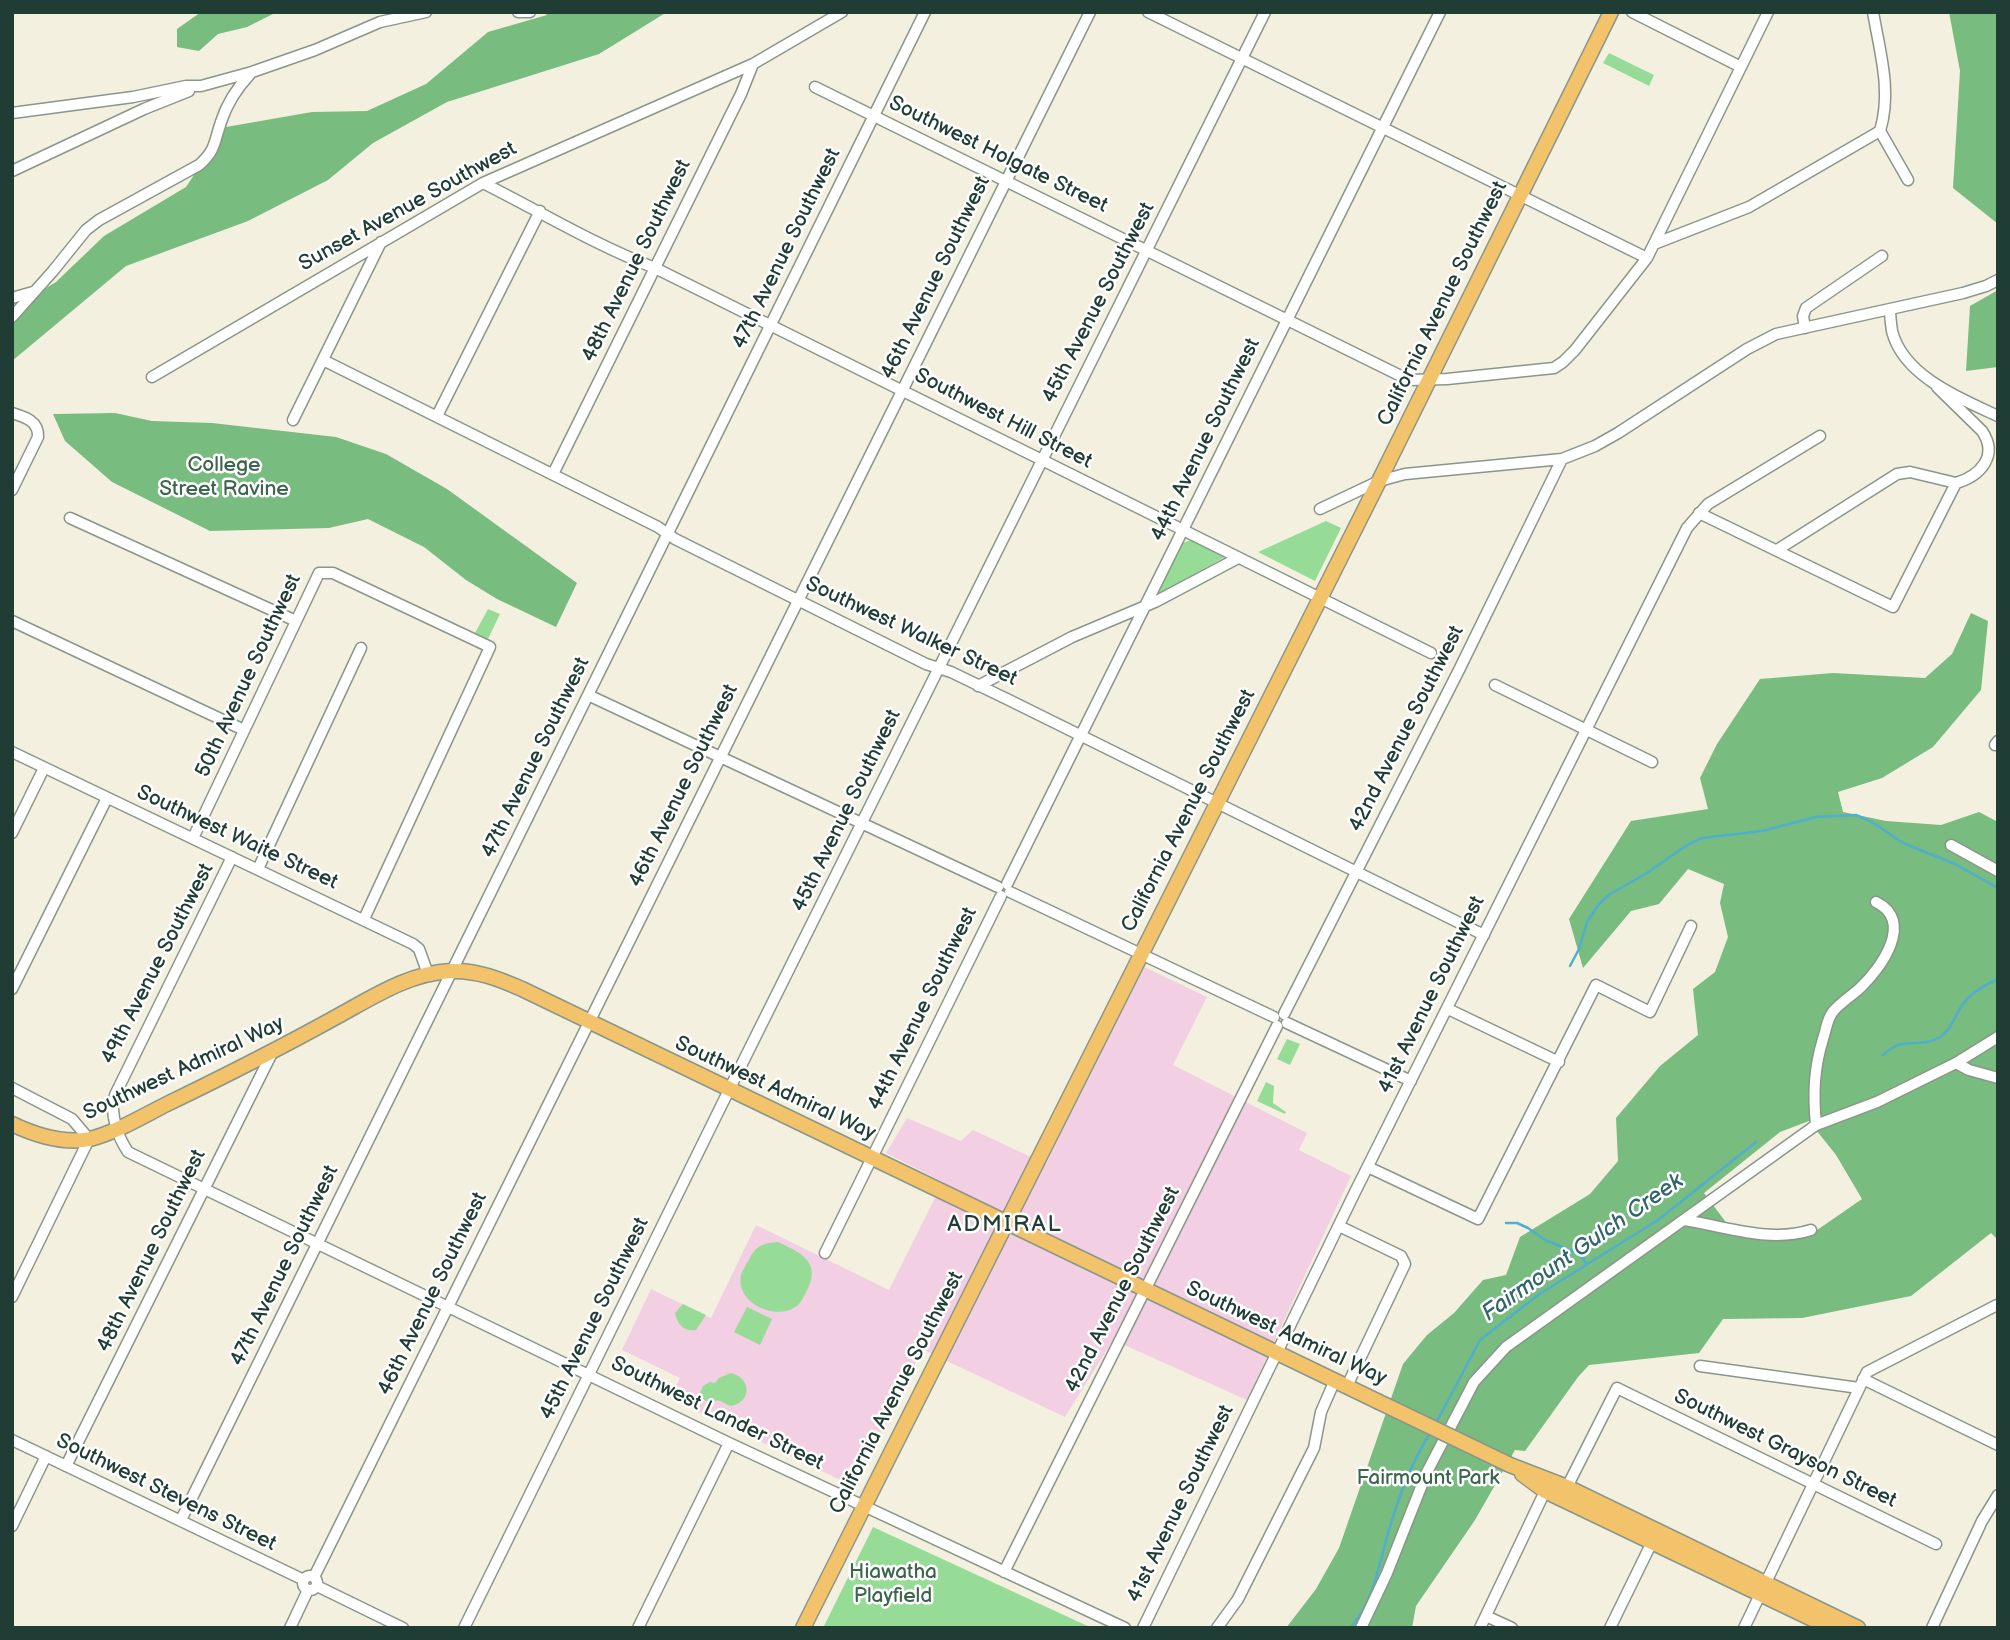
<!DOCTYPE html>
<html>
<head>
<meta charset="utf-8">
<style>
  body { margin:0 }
  #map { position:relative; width:2010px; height:1640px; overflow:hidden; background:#f4f0df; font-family:"Balsamiq Sans",sans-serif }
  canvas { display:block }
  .frame { position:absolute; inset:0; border:14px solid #1f3d34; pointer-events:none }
</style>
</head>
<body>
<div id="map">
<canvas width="2010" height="1640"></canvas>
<div class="frame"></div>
</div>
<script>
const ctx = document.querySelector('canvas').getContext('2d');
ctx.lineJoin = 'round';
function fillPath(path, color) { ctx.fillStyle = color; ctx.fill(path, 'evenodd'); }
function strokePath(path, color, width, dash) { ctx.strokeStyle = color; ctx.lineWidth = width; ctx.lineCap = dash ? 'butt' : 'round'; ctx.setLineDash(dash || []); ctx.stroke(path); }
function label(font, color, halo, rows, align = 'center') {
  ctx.font = font + ' "Balsamiq Sans",sans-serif'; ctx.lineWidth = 5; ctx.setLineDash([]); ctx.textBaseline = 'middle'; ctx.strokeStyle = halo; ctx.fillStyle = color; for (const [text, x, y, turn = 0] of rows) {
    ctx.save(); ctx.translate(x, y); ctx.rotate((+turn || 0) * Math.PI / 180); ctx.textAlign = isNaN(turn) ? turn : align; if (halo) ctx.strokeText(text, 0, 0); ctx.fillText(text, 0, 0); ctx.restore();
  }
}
fillPath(new Path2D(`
  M1144,967L1207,997L1173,1065L1307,1133L1299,1150L1351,1176L1247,1400L1113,1340L1065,1417L926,1351L942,1317L939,1315L855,1487L670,1398L680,1378L622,1350L651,1289L711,1318L756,1225L889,1290L943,1182L886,1153L907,1118L961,1141L973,1130L1046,1164L1098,1056Z`), '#f2cfe2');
fillPath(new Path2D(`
  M1609,53L1654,75L1649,86L1603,63Z
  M1326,521L1341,528L1315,581L1258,552Z
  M1191,540L1225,557L1158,594L1182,543Z
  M488,609L500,614L488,639L475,633Z
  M1287,1039L1300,1044L1290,1065L1277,1059Z
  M1266,1082L1274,1086L1273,1103L1286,1112L1285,1114L1257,1101Z
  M778,1242C799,1252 821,1261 808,1288C805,1294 802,1302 797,1306C776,1322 735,1303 741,1275C743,1270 746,1264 749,1260C755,1246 763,1243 778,1242Z
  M683,1304L706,1315L696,1330C684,1332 677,1324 675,1313Z
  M747,1307L772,1319L760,1345L734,1332Z
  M731,1373C752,1378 752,1403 730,1406L718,1400L712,1403L704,1400L700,1393L703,1386L710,1382L715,1383L719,1378Z
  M873,1527L1092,1628H823Z`), '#96dc96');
fillPath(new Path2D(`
  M201,12H277L247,27L218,34L199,51L177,47V29Z
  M543,12H667L599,54L447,102L373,143L328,180L248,221L126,266L12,361V309L56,282L104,236L186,187L226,127L312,112L367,111L426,84L488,32L547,15Z
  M1949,12H1998V224L1953,188L1960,71Z
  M1998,290V367L1966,371L1970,306Z
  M115,413L152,421L212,423L336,437L386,454L447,489L577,583L556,627L497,599L466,580L424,547L368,519L329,528L210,531L112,482L65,441L53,414Z
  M1971,613L1988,621L1981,690L1933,747L1882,778L1838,792L1843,812L1886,821L1941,825L1979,812L1998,822V1240L1991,1233L1911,1296L1802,1318L1723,1319L1699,1353L1589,1365L1578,1377L1525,1451L1515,1450L1475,1520L1416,1606L1412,1628H1286L1316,1589L1339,1548L1403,1364L1427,1335L1454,1313L1483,1280L1506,1275L1520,1237L1590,1194L1618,1161L1616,1118L1660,1066L1698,1035L1693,989L1715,972L1728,937L1720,903L1724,884L1688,869L1659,904L1631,911L1583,968L1569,919L1631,821L1708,809L1700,778L1717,744L1760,679L1833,673L1925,678L1952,654ZM1809,1121L1836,1155L1862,1199L1807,1237H1737L1704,1193L1780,1132Z`), '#78bc7f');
strokePath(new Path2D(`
  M1570,966L1579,949L1587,922L1599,904L1610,894L1647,873L1687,845L1702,838L1762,831L1816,817L1856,815L1872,822L1903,843L1955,864L1998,888
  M1883,1055C1904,1034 1920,1050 1940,1037C1951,1030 1955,1016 1962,1005C1971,993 1984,985 1998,979
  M1506,1223H1517L1528,1228L1545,1240L1572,1251L1583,1258L1586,1264
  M1436,1423L1480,1340L1538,1295L1658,1220L1756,1142
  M1350,1628C1373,1603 1378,1569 1387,1537C1397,1501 1410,1464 1431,1432`), '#50aece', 2.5);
const minor = new Path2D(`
  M518,12H530
  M1148,12L1647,258
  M1632,12L1741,67
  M815,87L1409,380L1447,379L1554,368L1563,362L1575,350L1647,258L1768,12
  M12,113L133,97L186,86H201L252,72L315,50L380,22L426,12
  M1880,131L1908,180
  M12,171L144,109L189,91
  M483,183C541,212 595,245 655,268L1431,653
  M1654,244L1749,207L1880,131C1892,91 1880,53 1873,12
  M12,298L33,292
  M1890,309C1890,316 1891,324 1892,331C1903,376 1961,399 1998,416
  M12,317L53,271L86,230L99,220L199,165C216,150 214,142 221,122C227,103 237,88 250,74
  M1805,328L1803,316L1806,308L1882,256
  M323,360L658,527L675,539L926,664L951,672L1011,701L1484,935
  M152,377L483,183L753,64L842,12
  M12,413C25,417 39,421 38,437L12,490
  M437,416L540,211
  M293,420L381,242
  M553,474L741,94L753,64
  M1320,509L1379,481L1405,474L1562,459L1595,446L1618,433L1747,349L1776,334L1963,293L1986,286L1998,280
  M1699,513L1893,607L1956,483C1980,476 1999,456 1982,431L1937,387
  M70,518L296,621
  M1777,550L1897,474L1910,472L1956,483
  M12,621L244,730
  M1495,685L1652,762
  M978,686L1072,637L1155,602L1238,558
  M588,695L998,887
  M1995,745L1998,741
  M12,752L413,944L419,949L428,974
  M12,833L44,768
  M193,838L319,573H333L490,647L364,919
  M1951,845L1998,871
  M232,857L115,1095C109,1113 118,1137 128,1152L729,1443L1125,1628
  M258,869L361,648
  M1007,884L1440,12
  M1010,892L1274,1017
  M12,989L107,798
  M1448,1009L1559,1062
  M1284,1014L1460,668L1562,459
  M1287,1023L1411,1081
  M1956,1063L1969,1070L1998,1078
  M12,1088L72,1119L89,1139L12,1297
  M1816,1125C1813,1094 1814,1068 1823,1039C1826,1030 1827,1020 1832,1013C1839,1003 1852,996 1861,987C1881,968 1915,921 1876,902
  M1368,1167L1478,1219L1596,985L1650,1012L1691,926
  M1685,1220C1725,1227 1771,1243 1811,1230
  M1339,1226L1401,1256L1405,1264L1347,1386
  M825,1253L1001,896
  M1700,1366L1859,1388
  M1863,1379L1998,1445
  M12,1440L304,1580
  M66,1466L272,1053
  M1564,1493L1617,1388L1936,1544
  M181,1520L925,12
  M12,1526L46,1456
  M1004,1572L1277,1026
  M303 1583a7 7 0 1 1 14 0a7 7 0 1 1-14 0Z
  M314,1577L1090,12
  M317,1586L403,1628
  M1486,1616L1512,1628
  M290,1628L308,1590
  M464,1628L729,1090L1265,12
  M638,1628L729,1443
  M1143,1628L1355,1192L1687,528L1708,504L1820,436
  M1217,1628L1238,1599L1314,1448L1321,1412L1335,1380
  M1361,1628L1387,1573L1427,1472L1474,1382L1506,1347L1816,1125L1877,1102L1956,1063L1998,1037
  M1480,1628L1548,1485
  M1610,1628L1655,1536
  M1744,1628L1867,1372L1997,1305
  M1932,1628L1982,1521L1998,1495`);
const major = new Path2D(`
  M12,1124C35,1135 64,1144 90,1139C117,1132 143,1116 167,1104C225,1076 282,1047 338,1016C373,997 409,973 451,971C477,970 499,979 522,989L1377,1401
  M1510,1465L1567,1487L1858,1628
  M1522,1474L1545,1491L1831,1628
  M803,1628L1380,479L1611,12`);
strokePath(minor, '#8a968a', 13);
strokePath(major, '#8a968a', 17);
strokePath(minor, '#fff', 10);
strokePath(major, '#f2c36a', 14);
const majorBridge = new Path2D(`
  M1377,1401L1510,1465`);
strokePath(majorBridge, '#8a968a', 17, []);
strokePath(majorBridge, '#f2c36a', 14);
label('21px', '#1f3d34', '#fff', [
  ["Southwest Holgate Street",998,155,26],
  ["Sunset Avenue Southwest",408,207,-29],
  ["47th Avenue Southwest",787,249,-64],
  ["48th Avenue Southwest",637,261,-64],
  ["46th Avenue Southwest",936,278,-64],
  ["45th Avenue Southwest",1099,303,-63],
  ["California Avenue Southwest",1443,304,-64],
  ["Southwest Hill Street",1003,419,27],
  ["44th Avenue Southwest",1206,440,-64],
  ["Southwest Walker Street",911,632,25],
  ["50th Avenue Southwest",249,676,-65],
  ["42nd Avenue Southwest",1407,729,-63],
  ["47th Avenue Southwest",536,758,-64],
  ["46th Avenue Southwest",684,786,-64],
  ["45th Avenue Southwest",847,811,-64],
  ["California Avenue Southwest",1189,811,-63],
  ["Southwest Waite Street",237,838,25],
  ["49th Avenue Southwest",158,964,-63],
  ["41st Avenue Southwest",1432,995,-64],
  ["44th Avenue Southwest",923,1009,-64],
  ["Southwest Admiral Way",184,1069,-25],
  ["Southwest Admiral Way",775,1089,25],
  ["48th Avenue Southwest",152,1251,-64],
  ["47th Avenue Southwest",285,1266,-64],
  ["42nd Avenue Southwest",1123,1290,-63],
  ["46th Avenue Southwest",433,1294,-64],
  ["45th Avenue Southwest",595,1319,-64],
  ["Southwest Admiral Way",1286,1334,25],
  ["California Avenue Southwest",897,1393,-63],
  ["Southwest Lander Street",717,1414,26],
  ["Southwest Grayson Street",1785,1449,26],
  ["Southwest Stevens Street",166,1493,26],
  ["41st Avenue Southwest",1181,1504,-64]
]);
label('21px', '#3d654c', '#fff', [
  ["College",224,466],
  ["Street Ravine",224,490],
  ["Fairmount Park",1428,1479],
  ["Hiawatha",893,1573],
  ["Playfield",893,1597]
]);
ctx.letterSpacing = '2px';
label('23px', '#1f3d34', '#fff', [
  ["ADMIRAL",1005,1225]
]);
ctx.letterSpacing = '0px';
label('italic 23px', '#30656a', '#fff', [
  ["Fairmount Gulch Creek",1583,1248,-35]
]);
</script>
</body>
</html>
